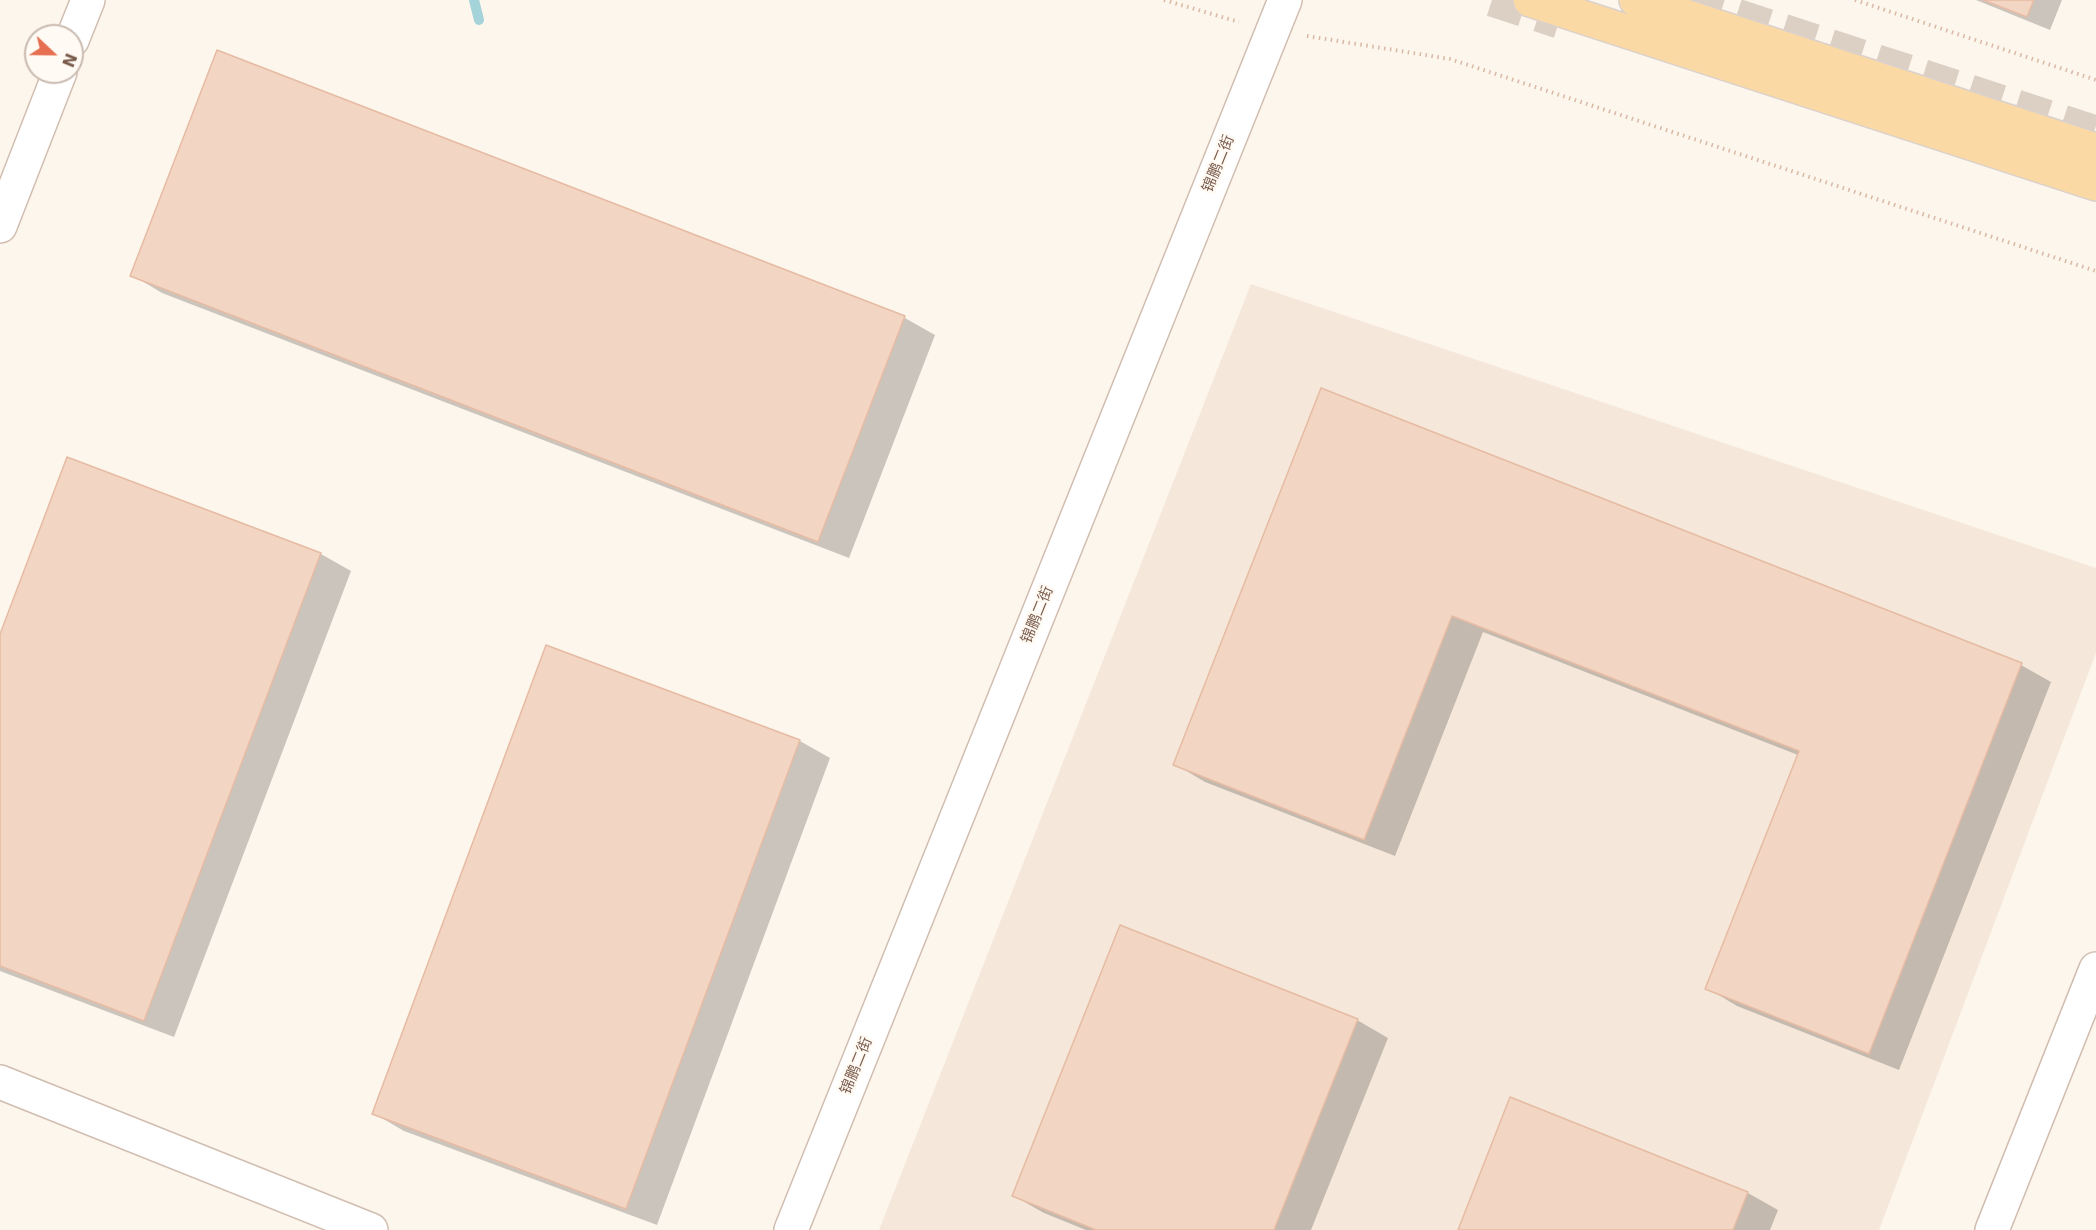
<!DOCTYPE html>
<html>
<head>
<meta charset="utf-8">
<style>
  body { margin:0 }
  #map { position:relative; width:2096px; height:1230px; overflow:hidden; background:#fdf6ec; font-family:"DejaVu Sans",sans-serif }
  canvas { display:block }
  .north { position:absolute; left:24px; top:24px; width:60px; height:60px; box-sizing:border-box; background:#fffaf3; border:2px solid #cabbb1; border-radius:50%; rotate:112deg; font-size:16px; font-weight:700; line-height:24px; text-align:center; color:#7a5c4d }
  .north::after { content:''; display:block; margin:auto; width:21px; height:27px; background:#e76f51; clip-path:polygon(50% 0,100% 100%,50% 72%,0 100%) }
</style>
</head>
<body>
<div id="map">
<canvas width="2096" height="1230"></canvas>
<div class="north">N</div>
</div>
<script>
const ctx = document.querySelector('canvas').getContext('2d');
ctx.lineJoin = 'round';
function fillPath(path, color) { ctx.fillStyle = color; ctx.fill(path, 'evenodd'); }
function strokePath(path, color, width, dash) { ctx.strokeStyle = color; ctx.lineWidth = width; ctx.lineCap = dash ? 'butt' : 'round'; ctx.setLineDash(dash || []); ctx.stroke(path); }
function label(font, color, halo, rows, align = 'center') {
  ctx.font = font + ' "DejaVu Sans","Noto Sans SC",sans-serif'; ctx.lineWidth = 5; ctx.setLineDash([]); ctx.textBaseline = 'middle'; ctx.strokeStyle = halo; ctx.fillStyle = color; for (const [text, x, y, turn = 0] of rows) {
    ctx.save(); ctx.translate(x, y); ctx.rotate((+turn || 0) * Math.PI / 180); ctx.textAlign = isNaN(turn) ? turn : align; if (halo) ctx.strokeText(text, 0, 0); ctx.fillText(text, 0, 0); ctx.restore();
  }
}
fillPath(new Path2D(`
  M1251,284L2096,568V653L1879,1230H879Z`), '#f5e8da');
fillPath(new Path2D(`
  M1976,0H2062L2050,30Z
  M218,52L905,318L935,335L849,558L162,293L132,275Z
  M1322,390L2021,665L2051,682L1899,1070L1737,1006L1707,988L1798,755L1483,632L1395,856L1205,782L1175,764Z
  M321,554L351,571L174,1037L0,971V638Z
  M800,741L830,758L657,1225L404,1131L373,1113Z
  M1357,1020L1388,1038L1311,1230H1086L1044,1213L1014,1196Z
  M1511,1099L1748,1193L1778,1210L1770,1230H1459Z`), '#0003');
strokePath(new Path2D(`
  M474,0L479,20`), '#a5d3da', 10);
const building = new Path2D(`
  M1983,0H2034L2027,17Z
  M217,50L905,316L818,542L130,276Z
  M1321,388L2022,663L1869,1054L1705,989L1799,751L1452,616L1364,840L1173,765Z
  M67,457L321,553L144,1021L0,966V634Z
  M546,645L800,740L626,1209L372,1114Z
  M1120,925L1358,1019L1274,1230H1096L1012,1196Z
  M1510,1097L1748,1192L1733,1230H1458Z`);
fillPath(building, '#f3d5c3');
strokePath(building, '#e6bba3', 1.5);
strokePath(new Path2D(`
  M1492,0L1559,22
  M1690,0L2096,132`), '#dcd0c4', 33, [33, 16]);
const minor = new Path2D(`
  M72,40L88,0
  M0,226L60,72
  M0,1082L371,1230
  M791,1230L1285,0
  M1992,1230L2096,969`);
const major = new Path2D(`
  M1530,0L2096,184
  M1636,0L2096,150`);
strokePath(minor, '#d1beb0', 36);
strokePath(major, '#dad1cd', 36);
strokePath(new Path2D(`
  M1164,0L1239,22
  M1855,0L2096,80
  M1307,36L1450,59L2096,271`), '#d9b8a5', 4, [1.5, 4.5]);
strokePath(minor, '#fff', 33);
strokePath(major, '#fbd9a5', 33);
label('15px', '#7a5c4d', '#fffaf3', [
  ["锦鹏二街",1219,164,-68],
  ["锦鹏二街",1038,615,-68],
  ["锦鹏二街",857,1066,-68]
]);
</script>
</body>
</html>
